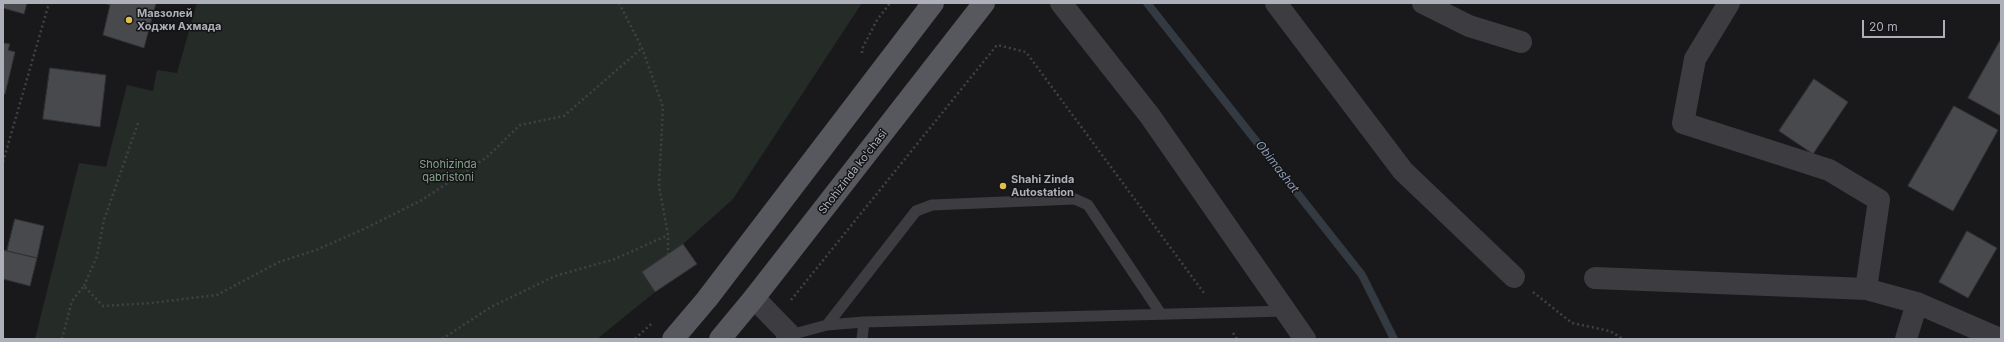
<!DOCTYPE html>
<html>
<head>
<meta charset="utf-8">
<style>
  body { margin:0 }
  #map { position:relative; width:2004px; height:342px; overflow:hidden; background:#19191b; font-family:Inter,sans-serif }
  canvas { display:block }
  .frame { position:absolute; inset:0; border:4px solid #adafb9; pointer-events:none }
  .scale { position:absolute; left:1862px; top:20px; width:83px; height:18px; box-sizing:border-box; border:2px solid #adafb9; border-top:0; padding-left:5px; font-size:12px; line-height:14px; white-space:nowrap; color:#adafb9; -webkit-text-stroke:3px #141416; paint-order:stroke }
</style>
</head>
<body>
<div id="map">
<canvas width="2004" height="342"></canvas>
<div class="frame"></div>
<div class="scale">20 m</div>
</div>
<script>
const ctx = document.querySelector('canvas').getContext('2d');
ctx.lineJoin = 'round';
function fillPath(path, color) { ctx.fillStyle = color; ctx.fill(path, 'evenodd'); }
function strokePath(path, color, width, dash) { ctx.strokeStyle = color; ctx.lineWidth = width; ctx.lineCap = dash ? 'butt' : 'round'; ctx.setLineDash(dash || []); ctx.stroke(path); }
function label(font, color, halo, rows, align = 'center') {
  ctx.font = font + ' Inter,sans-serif'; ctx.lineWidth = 3; ctx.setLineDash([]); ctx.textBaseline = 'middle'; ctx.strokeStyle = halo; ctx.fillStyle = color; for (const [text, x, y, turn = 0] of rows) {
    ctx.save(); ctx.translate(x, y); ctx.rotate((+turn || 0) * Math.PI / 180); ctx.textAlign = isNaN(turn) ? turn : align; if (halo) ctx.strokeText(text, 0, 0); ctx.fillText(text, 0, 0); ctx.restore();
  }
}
fillPath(new Path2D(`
  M197,3H862L733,199L683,244L642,272L655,292L597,339H35L79,163L106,167L127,85L153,91L157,70L177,73Z`), '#252c27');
strokePath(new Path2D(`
  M1147,3L1362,275L1394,339`), '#333a42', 8);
const building = new Path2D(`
  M3,3H27L24,14L3,8Z
  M103,3H156L144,48L103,35L110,5Z
  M2001,39V116L1968,98Z
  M3,43L10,44L8,50L15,52L5,94H3Z
  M50,68L106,75L100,127L43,119Z
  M1814,79L1848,102L1813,154L1779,131Z
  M1954,106L1998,130L1953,211L1908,186Z
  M15,219L44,226L37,258L7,251Z
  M1967,231L1997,248L1968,298L1939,282Z
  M683,244L697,264L655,292L642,272Z
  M3,250L37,258L30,286L3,279Z`);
fillPath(building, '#48494d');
strokePath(building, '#333336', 1);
strokePath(new Path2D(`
  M619,3L642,48L663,107L659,186L668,235V254
  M862,53V49L877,20L890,3
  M3,162L49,3
  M84,286L97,256L104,220L138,123
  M1533,292L1572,323L1610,331L1623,339
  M791,300L997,45L1026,52L1204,293
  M1233,333L1237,339
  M62,339L72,301L84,286L103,306L151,303L217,295L279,262L316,250L364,229L422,200L487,157L520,125L564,116L642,48
  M442,339L491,307L555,276L615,259L668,235
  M635,339L651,324`), '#404146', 2.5, [2, 3]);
strokePath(new Path2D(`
  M827,325L916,211L932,205L1075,199L1088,205L1161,314
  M790,335L827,325L864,322L1286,311
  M862,339L864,322`), '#3c3c41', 11);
strokePath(new Path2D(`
  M1276,3L1403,171L1514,277
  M1423,3L1469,26L1521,42
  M1729,3L1695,59L1683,123L1829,170L1879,200L1866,289
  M1595,278L1866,289L1917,303L2000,339
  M754,298L790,335L787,339
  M1906,339L1917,303`), '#3c3c41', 22);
strokePath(new Path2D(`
  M1061,3L1150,116L1305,339`), '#3c3c41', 22);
strokePath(new Path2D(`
  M673,339L707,299L933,3
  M720,339L754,298L984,3`), '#57575e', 22);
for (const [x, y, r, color] of [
  [129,20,4,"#e0bf4b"],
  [1003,186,4,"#e0bf4b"]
]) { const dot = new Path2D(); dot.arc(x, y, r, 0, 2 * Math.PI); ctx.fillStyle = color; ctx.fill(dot); strokePath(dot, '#141416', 1.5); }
label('bold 11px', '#adafb9', '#141416', [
  ["Мавзолей",137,14],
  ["Ходжи Ахмада",137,27],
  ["Shahi Zinda",1011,180],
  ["Autostation",1011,193]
], 'left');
label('11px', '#86a28b', '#141416', [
  ["Shohizinda",448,165],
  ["qabristoni",448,178]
]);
label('11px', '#adafb9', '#141416', [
  ["Shohizinda ko'chasi",853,172,-52]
]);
label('italic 12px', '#8798b0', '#141416', [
  ["Obimashat",1277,167,52]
]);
</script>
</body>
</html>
